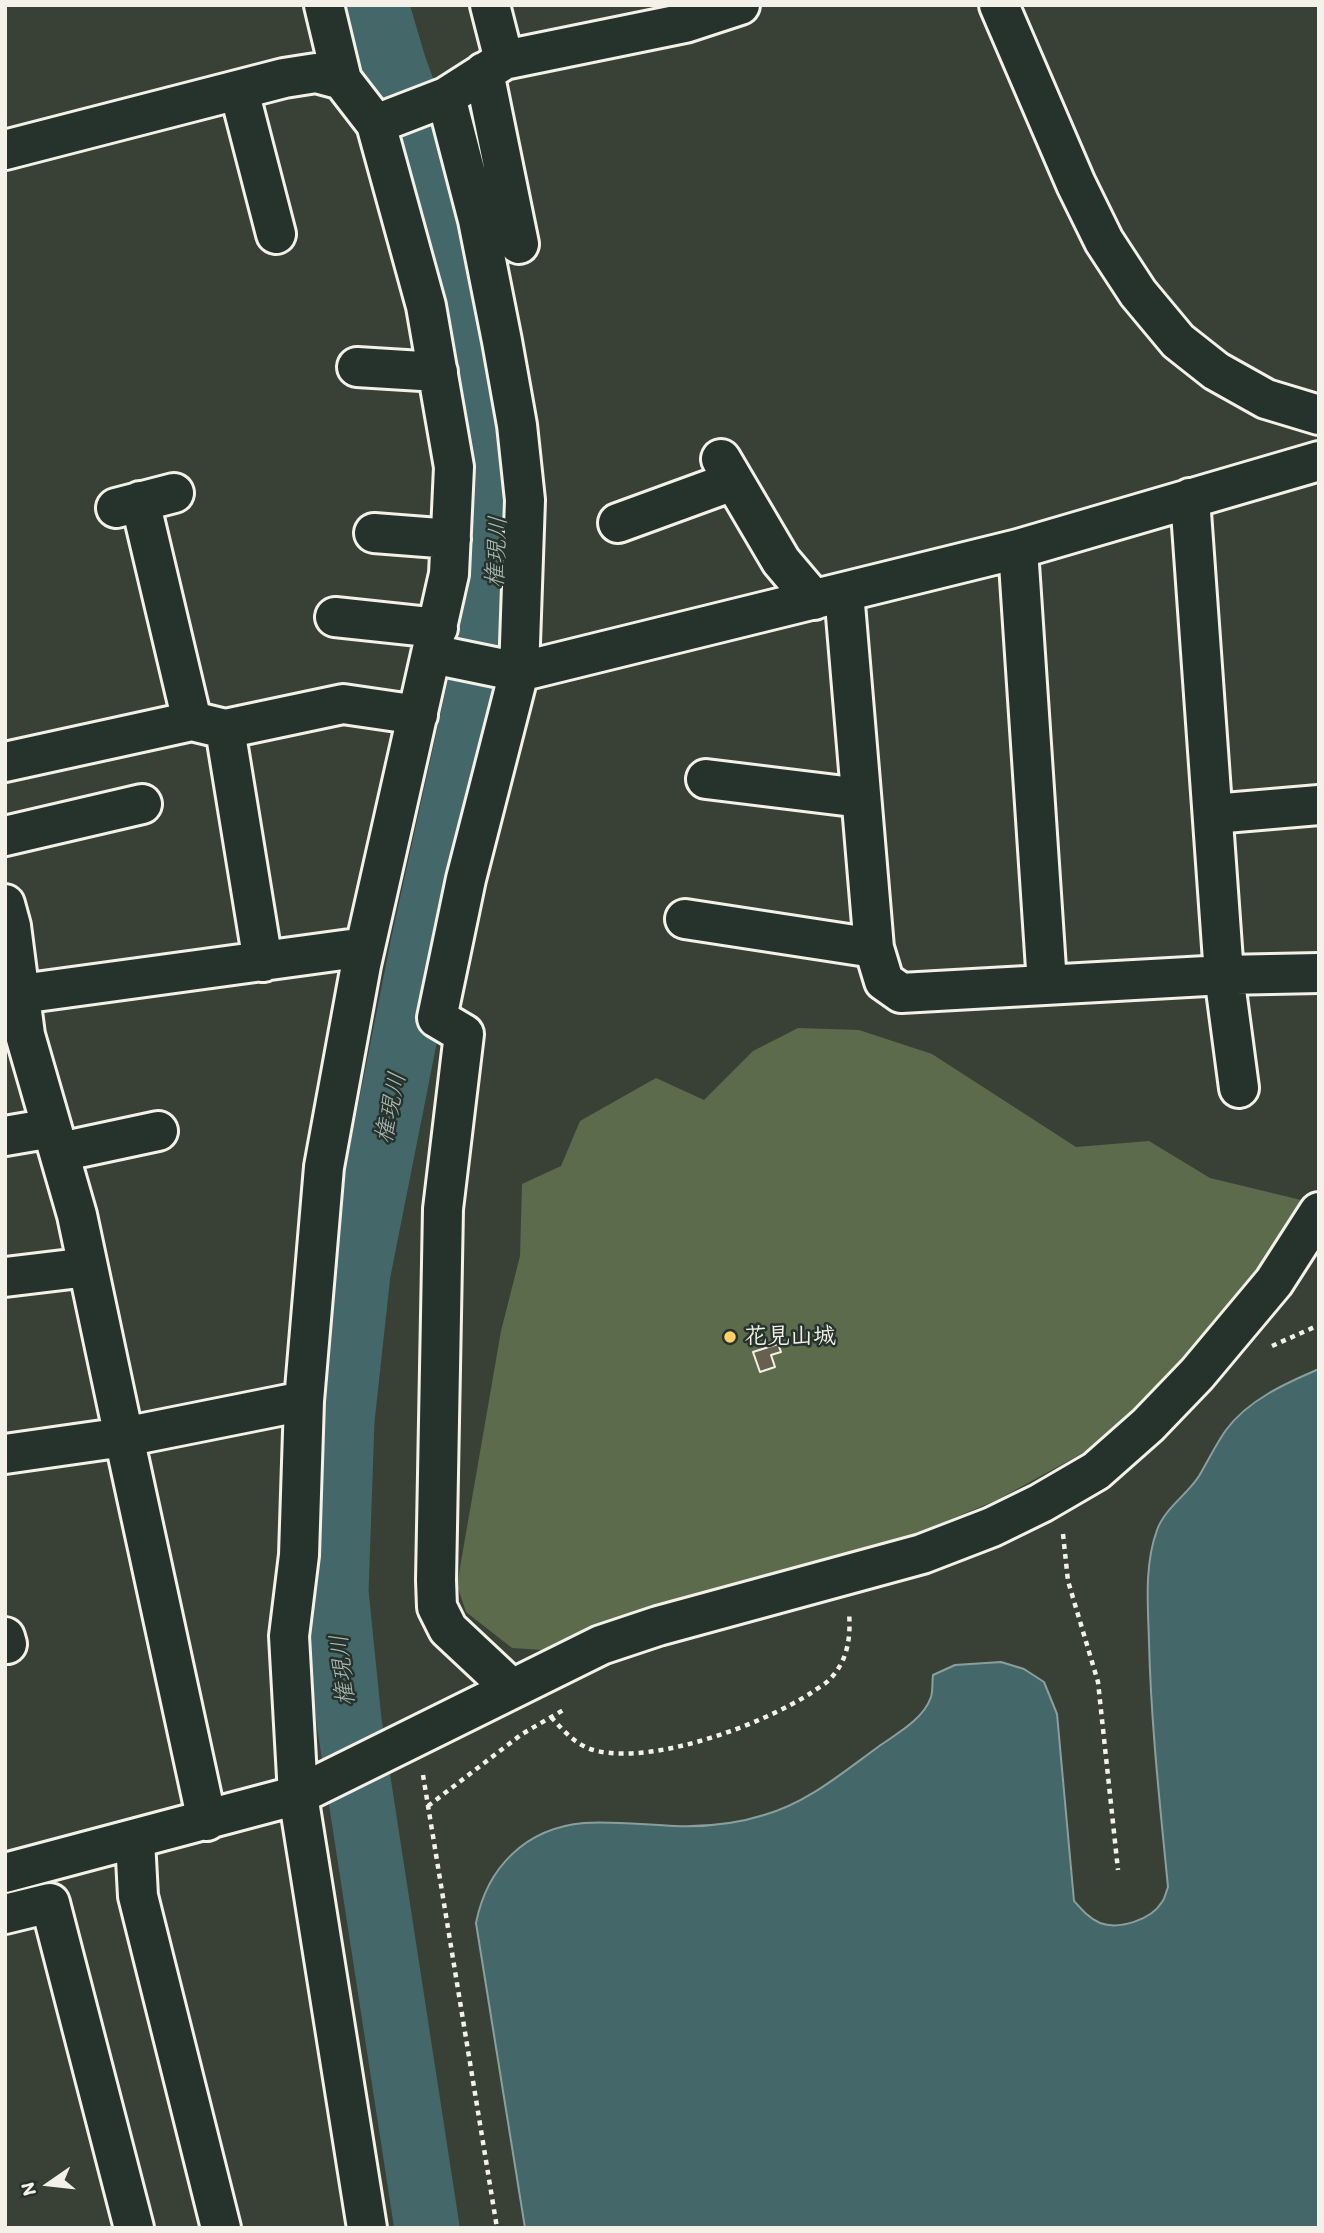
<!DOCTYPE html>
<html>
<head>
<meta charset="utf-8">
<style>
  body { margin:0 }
  #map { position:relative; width:1324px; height:2233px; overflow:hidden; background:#394137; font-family:Itim,sans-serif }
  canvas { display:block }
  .frame { position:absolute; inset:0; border:7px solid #f4f1e8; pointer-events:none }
  .north { position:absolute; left:14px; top:2149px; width:70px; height:70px; -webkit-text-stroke:5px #26332d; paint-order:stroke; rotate:256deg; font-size:19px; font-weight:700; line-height:28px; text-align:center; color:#f4f1e8 }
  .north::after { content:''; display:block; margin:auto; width:24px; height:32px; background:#f4f1e8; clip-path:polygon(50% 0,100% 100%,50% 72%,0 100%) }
</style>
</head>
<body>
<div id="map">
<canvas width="1324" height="2233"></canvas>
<div class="frame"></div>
<div class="north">N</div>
</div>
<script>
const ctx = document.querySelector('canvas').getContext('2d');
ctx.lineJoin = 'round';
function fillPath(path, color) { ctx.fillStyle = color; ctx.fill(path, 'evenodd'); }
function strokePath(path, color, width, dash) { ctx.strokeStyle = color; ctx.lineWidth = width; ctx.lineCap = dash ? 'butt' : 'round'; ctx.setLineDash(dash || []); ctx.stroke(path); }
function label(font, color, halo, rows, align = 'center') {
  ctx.font = font + ' Itim,"Klee One",sans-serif'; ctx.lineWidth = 5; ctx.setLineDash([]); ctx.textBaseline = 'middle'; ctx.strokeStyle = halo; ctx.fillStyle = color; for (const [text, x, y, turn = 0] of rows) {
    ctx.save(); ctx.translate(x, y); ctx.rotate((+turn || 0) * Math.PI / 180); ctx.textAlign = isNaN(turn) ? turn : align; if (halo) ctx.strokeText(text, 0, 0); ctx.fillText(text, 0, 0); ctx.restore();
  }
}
fillPath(new Path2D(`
  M798,1028L859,1030L932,1054L1076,1147L1149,1141L1210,1178L1301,1200L1252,1278L1172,1374L1092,1448L997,1500L915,1534L595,1625L543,1650L512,1648L466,1612L457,1585L501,1331L520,1256L522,1184L561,1166L580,1121L656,1078L704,1100L753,1051Z`), '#5c6b4c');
const water = new Path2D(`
  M1319,1369V2228H525L476,1923C487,1867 526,1828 584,1823C614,1821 645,1825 675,1826C705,1827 736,1824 764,1815C807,1803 842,1773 878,1747C896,1734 923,1720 931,1697C933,1691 932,1682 933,1675L955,1665L1001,1662L1024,1669L1044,1682L1057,1714L1074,1901C1082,1910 1089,1918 1100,1923C1119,1930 1151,1920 1162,1902C1165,1898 1166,1892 1168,1887C1160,1805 1151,1724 1149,1642C1148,1605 1144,1566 1157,1530C1165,1508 1187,1495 1199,1476C1208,1461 1216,1444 1226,1430C1248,1400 1286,1383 1319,1369Z`);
fillPath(water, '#44686a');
strokePath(water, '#8a9f9c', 2);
strokePath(new Path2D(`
  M376,5L394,66L434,177L494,430L501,506L500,574L492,631L423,945L358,1273L342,1420L336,1592L349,1721L427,2228`), '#44686a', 65);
const building = new Path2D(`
  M778,1344L781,1352L771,1355L775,1367L760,1372L753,1352Z`);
fillPath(building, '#65614e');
strokePath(building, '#f4f1e8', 2);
const minor = new Path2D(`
  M324,5L342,80
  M490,5L504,60
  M999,5L1076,184L1104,241L1138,293L1178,341L1216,371L1266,399L1319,415
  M484,72L519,244
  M239,91L276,234
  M446,97L478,220L502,341L517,425L525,500L519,672L466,879L437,1018L464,1034L443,1209L436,1580L437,1607L448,1629L512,1689
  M376,124L446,97L504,60L685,23L740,5
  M5,150L284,78L316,73L342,80L376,124L426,306L454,467L449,574L361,965L324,1167L304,1401L299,1555L289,1636L298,1795L5,1873
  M357,367L438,372
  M721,459L781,561L814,600
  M140,501L192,721L225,729L263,962
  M116,508L174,493
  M618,523L733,481
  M374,533L451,539
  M1018,549L1047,984
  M844,592L874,948L884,981L901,993L1224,975L1190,498
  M335,617L438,628
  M432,654L519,672L1018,549L1319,461
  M225,729L343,704L418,715
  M5,762L192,721
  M706,779L861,798
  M1213,814L1319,805
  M5,836L142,804
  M5,904L11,926L25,1035L77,1215L124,1437L304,1401
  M685,919L874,948
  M21,994L365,947
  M1239,1088L1224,975L1319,973
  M5,1136L52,1128
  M60,1152L158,1131
  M5,1277L88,1267
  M5,1454L124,1437L207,1821
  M5,1637L7,1644
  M135,1840L138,1896L221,2228
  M5,1914L50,1903L134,2228
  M367,2228L298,1795L601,1645L658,1626L922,1554L992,1527L1041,1503L1096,1471L1148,1425L1197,1374L1274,1282L1319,1212`);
strokePath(minor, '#f4f1e8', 44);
strokePath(new Path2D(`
  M1272,1346L1319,1325
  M1063,1534L1068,1581L1098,1682L1118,1870
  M551,1717C565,1732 576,1746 597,1751C656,1764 761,1725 811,1693C816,1689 824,1685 828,1681C848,1662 851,1637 849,1612
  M423,1775L497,2228
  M428,1806L522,1734L565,1709`), '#f4f1e8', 4.5, [5, 5]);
strokePath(minor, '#26332d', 38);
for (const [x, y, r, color] of [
  [730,1337,7,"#ffd166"]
]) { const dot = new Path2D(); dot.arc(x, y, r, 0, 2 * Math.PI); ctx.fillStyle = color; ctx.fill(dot); strokePath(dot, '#26332d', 2.5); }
label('bold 23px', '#f4f1e8', '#26332d', [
  ["花見山城",744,1337]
], 'left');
label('italic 24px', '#aebab6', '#26332d', [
  ["権現川",498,552,-87],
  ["権現川",392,1108,-78],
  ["権現川",344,1670,-96]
]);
</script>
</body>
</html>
